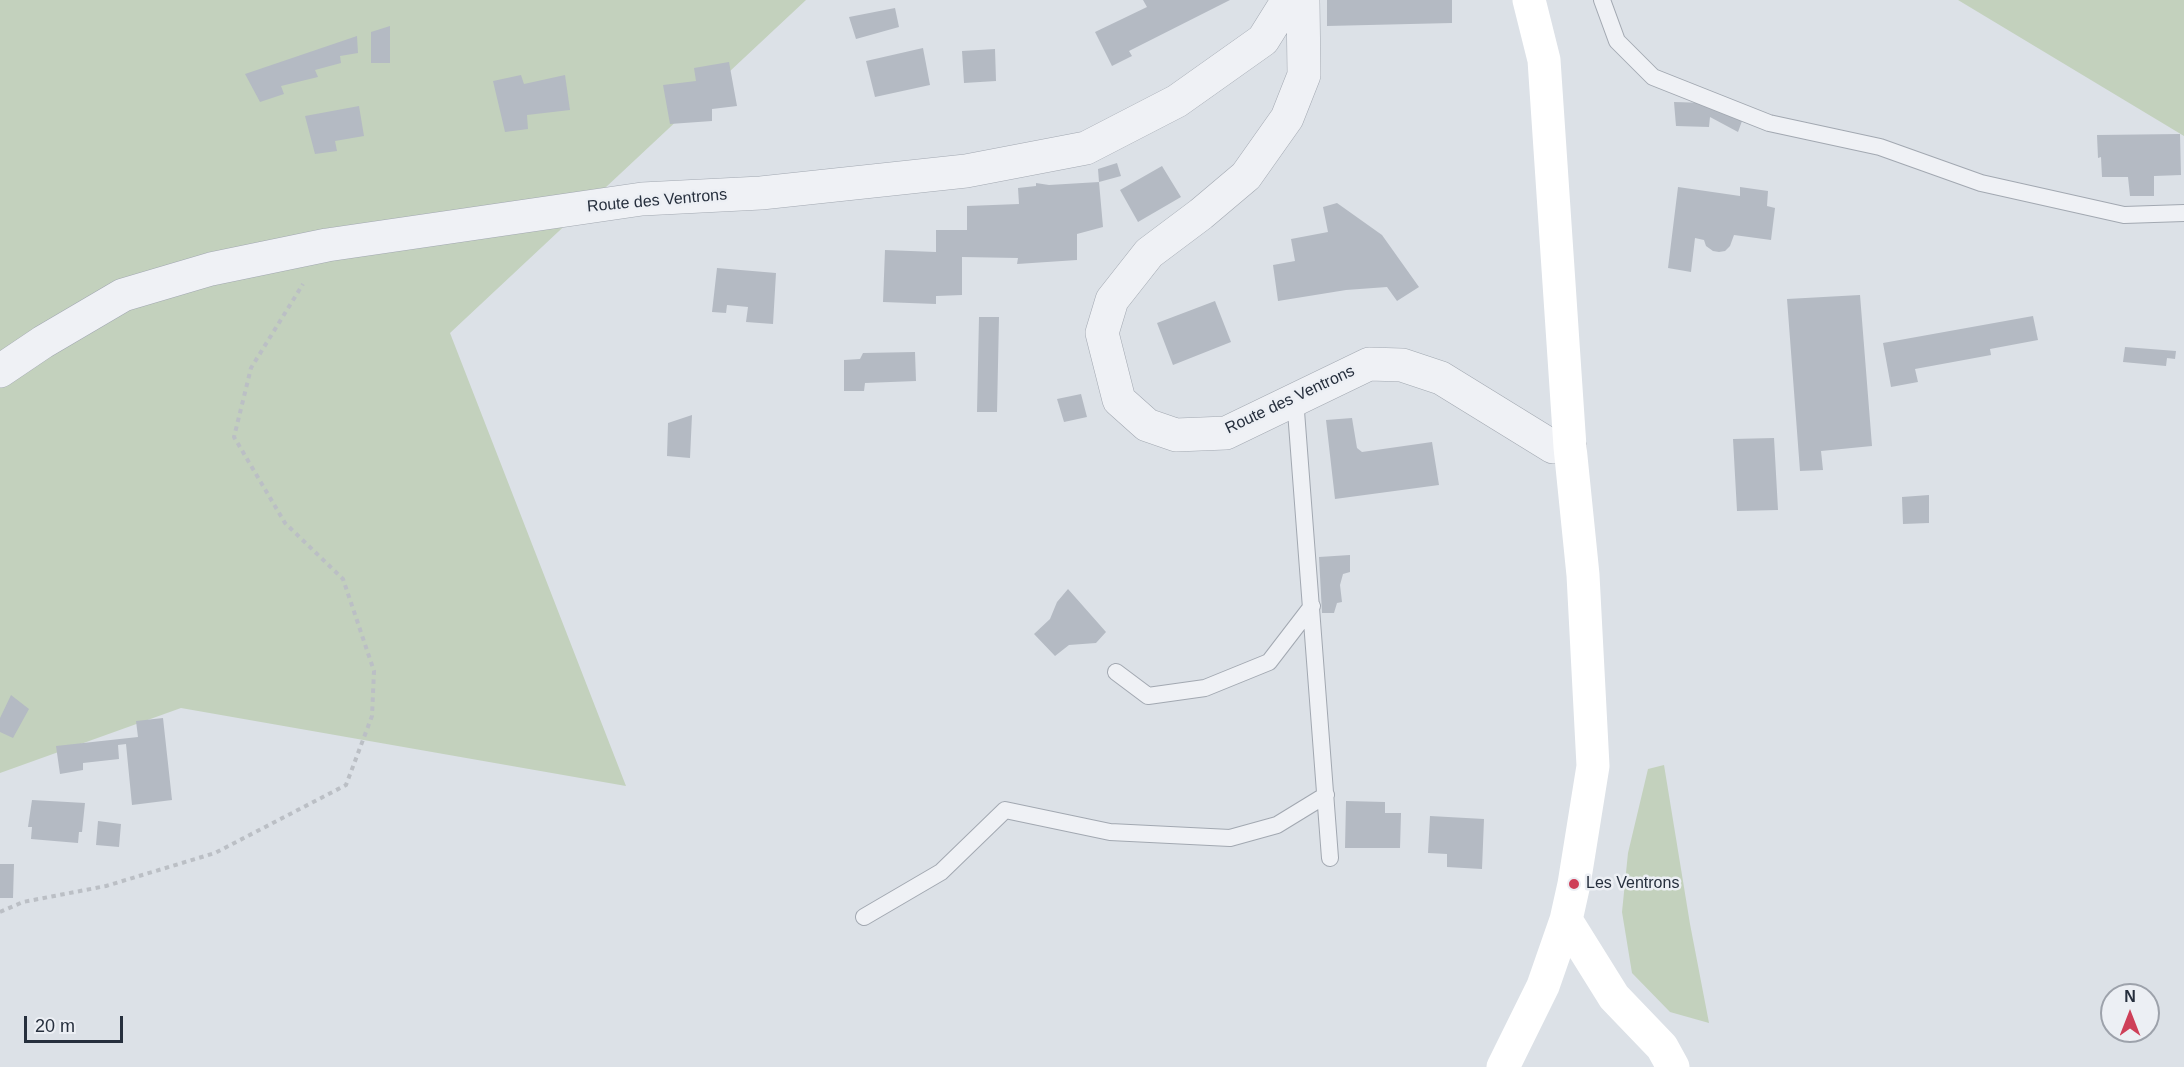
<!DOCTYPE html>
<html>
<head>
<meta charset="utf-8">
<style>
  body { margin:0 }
  #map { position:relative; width:2184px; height:1067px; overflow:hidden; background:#dce1e7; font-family:Arial,sans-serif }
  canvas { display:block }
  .north { position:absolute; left:2100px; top:983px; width:60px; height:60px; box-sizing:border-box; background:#eceff4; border:2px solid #9da2ab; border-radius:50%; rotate:0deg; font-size:16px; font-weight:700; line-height:24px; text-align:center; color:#262f3d }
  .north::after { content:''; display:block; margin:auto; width:21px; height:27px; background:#ce3f58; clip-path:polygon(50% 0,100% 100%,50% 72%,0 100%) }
  .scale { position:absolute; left:24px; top:1016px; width:99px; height:27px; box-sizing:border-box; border:3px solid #262f3d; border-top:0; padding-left:8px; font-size:18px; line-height:21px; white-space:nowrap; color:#262f3d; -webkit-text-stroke:4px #eceff4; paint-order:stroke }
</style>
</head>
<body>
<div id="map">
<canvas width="2184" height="1067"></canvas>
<div class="north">N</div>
<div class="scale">20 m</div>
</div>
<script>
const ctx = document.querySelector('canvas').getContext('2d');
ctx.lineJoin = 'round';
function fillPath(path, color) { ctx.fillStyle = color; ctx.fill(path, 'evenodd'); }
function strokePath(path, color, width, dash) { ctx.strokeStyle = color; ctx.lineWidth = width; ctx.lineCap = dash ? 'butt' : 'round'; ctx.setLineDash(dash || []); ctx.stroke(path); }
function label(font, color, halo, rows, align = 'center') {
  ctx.font = font + ' Arial,sans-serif'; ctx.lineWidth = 5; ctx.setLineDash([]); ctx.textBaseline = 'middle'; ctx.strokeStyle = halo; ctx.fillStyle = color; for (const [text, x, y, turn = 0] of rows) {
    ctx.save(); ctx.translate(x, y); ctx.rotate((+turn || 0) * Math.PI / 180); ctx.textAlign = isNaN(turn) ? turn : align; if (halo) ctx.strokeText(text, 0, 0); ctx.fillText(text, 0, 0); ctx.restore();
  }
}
fillPath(new Path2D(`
  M0,0H806L450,333L626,786L181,708L0,773Z
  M1958,0H2184V136Z
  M1664,765L1690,924L1709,1023L1670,1012L1632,973L1622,912L1628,853L1648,769Z`), '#c3d1bd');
fillPath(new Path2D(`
  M1143,0H1230L1129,51L1132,56L1112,66L1095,32L1147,7Z
  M1327,0H1452V23L1327,26Z
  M895,8L899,27L856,39L849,17Z
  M390,26V63H371V32Z
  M357,36L358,53L340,56L341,63L315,70L318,77L281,86L284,94L260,102L245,74Z
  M923,48L930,85L875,97L866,61Z
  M995,49L996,81L964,83L962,51Z
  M729,62L737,106L712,109V121L670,124L663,85L696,81L694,68Z
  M521,75L524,84L565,75L570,110L527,115L528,129L505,132L493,81Z
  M1674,102L1707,103L1749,116L1746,123L1742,121L1738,132L1710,117L1709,127L1676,126Z
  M359,106L364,136L335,141L337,151L315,154L305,116Z
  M2180,134L2181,175L2154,176V196H2130L2128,177H2102L2101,157L2098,158L2097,135Z
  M1117,163L1121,176L1099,182L1098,169Z
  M1162,166L1181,197L1138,222L1120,190Z
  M1099,182L1103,227L1077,234V260L1017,264L1018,258L962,257V295L936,296V304L883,302L885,250L936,252V230H967V206L1019,204L1018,188L1036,186V183L1049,185Z
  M1678,187L1740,196V187L1768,191L1767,206L1775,208L1771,240L1734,235L1730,246L1725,251L1719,252L1713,251L1706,246L1704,240L1695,238L1691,272L1668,268Z
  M1337,203L1382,235L1419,287L1397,301L1387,287L1346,290L1278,301L1273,265L1295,261L1291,239L1328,232L1323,207Z
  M717,268L776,273L773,324L746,322L748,307L727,305L726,313L712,312Z
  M1860,295L1872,446L1821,451L1823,470L1800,471L1787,299Z
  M1215,301L1231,342L1173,365L1157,323Z
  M2033,316L2038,340L1990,349L1991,355L1915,369L1918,382L1891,387L1883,343Z
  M979,317H999L997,412H977Z
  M2125,347L2176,351L2175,359L2167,358L2166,366L2123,362Z
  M915,352L916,381L865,383L864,391H844V360L860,359L863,353Z
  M1081,394L1087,417L1064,422L1057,399Z
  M692,415L690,458L667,456L668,423Z
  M1352,418L1357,448L1362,452L1432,442L1439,485L1335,499L1326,420Z
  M1774,438L1778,510L1737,511L1733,439Z
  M1929,495V523L1903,524L1902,497Z
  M1350,555V572L1343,574L1340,585L1342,602L1337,603L1334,613H1322L1319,557Z
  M1068,589L1106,632L1096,643L1069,645L1055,656L1034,634L1050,619L1057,602Z
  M11,695L29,709L13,738L0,732V718Z
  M163,718L172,800L132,805L126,744L118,745L119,759L83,763V770L60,774L56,746L138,737L136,721Z
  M32,800L85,803L82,832H79L78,843L31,839L32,827H28Z
  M1346,801L1385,802V813H1401L1400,848H1345Z
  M1430,816L1484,819L1482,869L1447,867V854L1428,853Z
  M98,821L121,824L119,847L96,845Z
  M0,864H14L13,898H0Z`), '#b4bac3');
const service = new Path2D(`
  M1602,0L1617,41L1653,77L1769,123L1880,147L1981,183L2124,215L2184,213
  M1295,398L1330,858
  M1116,672L1148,696L1205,688L1269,662L1312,606
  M864,917L941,872L1005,810L1110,832L1230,838L1277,825L1326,795`);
const minor = new Path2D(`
  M1303,0L1304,75L1287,118L1246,176L1201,214L1149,253L1112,300L1102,333L1119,400L1147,425L1176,435L1226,433L1369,364L1402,365L1441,378L1553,447H1570
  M0,371L43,342L123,295L211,269L327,245L642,199L761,193L966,171L1086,148L1177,101L1263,40L1288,0`);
strokePath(service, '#a2a8b1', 18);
strokePath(minor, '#a2a8b1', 34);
strokePath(new Path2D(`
  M0,912L23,902L106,886L215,853L346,785L372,716L374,671L343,579L285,523L234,437L251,368L303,284`), '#bbbfc5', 4, [4.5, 4.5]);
strokePath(service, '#eff1f5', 16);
strokePath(minor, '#eff1f5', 33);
strokePath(new Path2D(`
  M1566,920L1614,997L1662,1047L1673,1067
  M1503,1067L1543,986L1566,920L1574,884L1593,766L1583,575L1570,447L1544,60L1529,0`), '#fff', 33);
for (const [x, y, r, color] of [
  [1574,884,6,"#ce3f58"]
]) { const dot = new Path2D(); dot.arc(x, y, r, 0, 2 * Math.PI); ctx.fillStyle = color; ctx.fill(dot); strokePath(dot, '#eceff4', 2); }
label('16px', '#262f3d', '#eceff4', [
  ["Route des Ventrons",657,201,-5],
  ["Route des Ventrons",1290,400,-25]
]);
label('16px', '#262f3d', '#eceff4', [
  ["Les Ventrons",1586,884]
], 'left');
</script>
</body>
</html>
